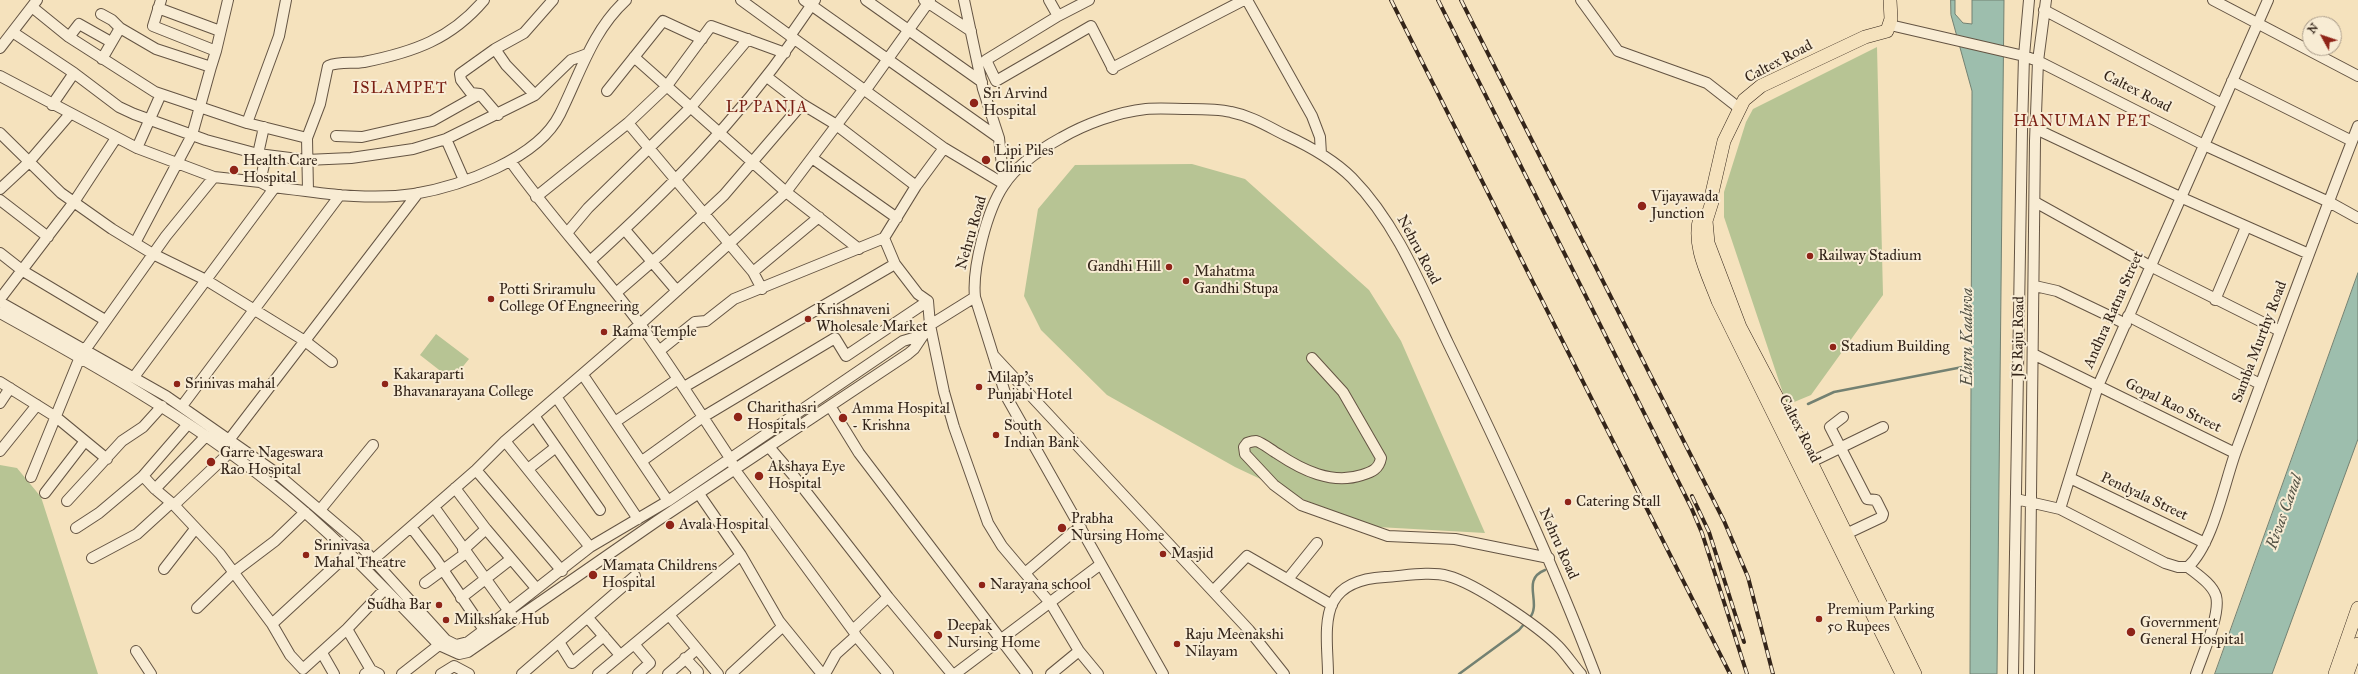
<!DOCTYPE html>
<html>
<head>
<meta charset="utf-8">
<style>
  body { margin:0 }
  #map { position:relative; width:2358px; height:674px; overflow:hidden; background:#f5e2bd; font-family:"IM FELL Great Primer",serif }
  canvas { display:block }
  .north { position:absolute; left:2302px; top:16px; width:40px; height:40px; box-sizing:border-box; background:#f8ecd4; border:1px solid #aa9c8a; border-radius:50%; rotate:310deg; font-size:11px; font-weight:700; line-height:16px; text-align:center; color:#34251a }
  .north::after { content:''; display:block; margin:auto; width:14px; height:18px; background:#8f2418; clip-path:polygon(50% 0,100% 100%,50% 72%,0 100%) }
</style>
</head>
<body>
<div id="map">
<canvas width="2358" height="674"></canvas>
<div class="north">N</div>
</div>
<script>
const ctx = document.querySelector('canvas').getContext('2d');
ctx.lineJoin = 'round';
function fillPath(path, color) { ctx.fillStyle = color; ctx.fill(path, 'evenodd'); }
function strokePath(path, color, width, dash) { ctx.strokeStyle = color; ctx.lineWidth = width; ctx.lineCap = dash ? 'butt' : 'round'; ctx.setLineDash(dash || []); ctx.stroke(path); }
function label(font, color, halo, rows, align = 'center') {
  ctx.font = font + ' "IM FELL Great Primer",serif'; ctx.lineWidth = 4; ctx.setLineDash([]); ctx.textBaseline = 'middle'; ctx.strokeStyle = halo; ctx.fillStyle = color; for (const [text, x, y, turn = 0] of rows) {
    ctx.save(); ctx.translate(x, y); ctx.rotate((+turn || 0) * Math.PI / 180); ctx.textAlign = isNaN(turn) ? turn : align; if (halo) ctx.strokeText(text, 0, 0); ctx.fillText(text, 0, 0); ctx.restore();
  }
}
fillPath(new Path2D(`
  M1877,47L1883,295L1811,395L1787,405L1724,217V192L1746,122L1753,109Z
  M1192,164L1245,179L1369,290L1401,341L1485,533L1360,526L1235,467L1107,395L1041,330L1024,296L1038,209L1075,165Z
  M436,334L469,359L452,380L420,355Z
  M0,465L17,468L41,497L98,674H0Z`), '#b7c494');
const water = new Path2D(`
  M1951,0H1955V14L1963,23L1972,24V0H2004L1997,674H1970L1972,91L1951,15Z
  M2358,273V439L2272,674H2215Z`);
fillPath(water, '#9dbead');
strokePath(water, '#738172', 1);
strokePath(new Path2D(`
  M1808,404L1834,392L1973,365
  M1529,619C1543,603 1520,580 1545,570
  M1459,674L1519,630L1525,623`), '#738172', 2.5);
const minor = new Path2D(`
  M161,0L153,26L216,51L211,67
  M741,0L944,148L1004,184
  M804,0L999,138
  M866,0L982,82
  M924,0L971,31
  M964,0L983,89L999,138L1004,184
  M1049,0L1058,16L986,60L996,81L1091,26L1113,69
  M1247,0L1312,116L1320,137L1321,154
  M1581,0L1618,51L1707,83L1739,108
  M2213,0L2358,76
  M32,7L69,37L155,92L247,123L307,138
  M158,8L220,31
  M2044,10L2222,104
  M101,14L112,20L120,28
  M1058,16L1089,0
  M1890,25L2024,56L2038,61L2204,145L2329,202L2358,218
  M14,33L74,73L119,107L134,114L206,140L258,154L306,160L351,158L413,149L446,139L535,95L571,60L587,54
  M790,36L815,0
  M69,37L79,24L111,42
  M0,48L37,0
  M495,49L506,65L535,95
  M216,51L228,0
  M634,57L786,192L859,249
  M102,59L120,28L156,49L211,67L192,135L135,243
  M1112,68L1244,0
  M0,76L137,148L214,177L260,182L270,187C297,189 326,195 354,196C373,197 394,197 414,194C461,186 538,159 560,114C580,74 592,31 626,0
  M2232,81L2352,141
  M607,91L663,21L702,39
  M865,91L930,0
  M802,104L835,124L916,186
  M52,105L74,73
  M498,115L480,94L471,93L461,80L460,74L495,49L524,33L553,0
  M247,123L279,36L286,0
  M628,123L753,272L762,289
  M2036,129L2180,197L2309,254
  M0,133L61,193L112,229L153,254L206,280L305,341L332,362
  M336,136L362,137L432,121L480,94
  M446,139L464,180
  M137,148L161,94
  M258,154L264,127
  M812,158L897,218
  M511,162C551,218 599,269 640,324C672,368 700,413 730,458L735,470L854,632L856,636L836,654L825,674
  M260,182L266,156
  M0,189L28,163L70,114
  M308,191L307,138L320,104L328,66C340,61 352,64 364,62C414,52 451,39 484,0
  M536,197L628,123L666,87L711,26L785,53
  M0,200L48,237
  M2035,202L2150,266L2280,331
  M625,230L677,291
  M567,233L588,208L691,107L748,39
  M884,238L916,186L944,148
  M0,253L23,271L105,320
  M590,261C665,193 736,122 794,39
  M895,264L918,294L928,301L930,325L944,392L954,427L988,523L1002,546L1051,604L1079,651L1098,674
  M753,272L819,217
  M2035,286L2057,291L2126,324
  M616,293L661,254L724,195L802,104L767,77
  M0,299L74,202L116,138
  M2215,300L2246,227
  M0,302L166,396L275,472L356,541L446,640L456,645L468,642L484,630L590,547L668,501L903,341L923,335
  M0,313C94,365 187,417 271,484C332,532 385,589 439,645L459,654L468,652L657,521L908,354L914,349L930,325L975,297
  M2128,316L2260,384
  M659,351L695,322L706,321L734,299L884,238L895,264L684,387
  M2033,354L2235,453
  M994,356L1249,630L1284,674
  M1312,358L1343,392L1381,458C1379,469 1372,472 1362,475C1332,485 1302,470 1278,454C1271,450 1263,443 1256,441C1253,441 1250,442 1247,443L1244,447L1245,454L1274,485L1301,505L1388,536L1455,539L1549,558
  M583,375L668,501
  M134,377L275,187
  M0,382L56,417L107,459
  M557,398L638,519
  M0,403L10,388
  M182,406L340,195
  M830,406L859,453L1027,674
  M535,417L600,510
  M1843,417L1830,427L1867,499L1876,500L1883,514L1882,517L1846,534
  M615,422L678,379
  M229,440L418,193
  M505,441L590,547
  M769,447L793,475L888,597L853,630
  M0,451L37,405
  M229,453L174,505L220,554L272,624L290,655L303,669L347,629L385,589
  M642,461L703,417L835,338L846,356L928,301
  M1811,462L1883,427
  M528,469L556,447
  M476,470L562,571
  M31,477L80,357L166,236L214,177
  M2070,478L2205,543
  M455,488L486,529L536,588
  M155,489L143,476L188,424
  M45,493L85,441
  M699,494L741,555L779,621L822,674
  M2016,499L2060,509L2165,563L2178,567H2188
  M67,501L122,441L143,427L162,406
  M174,505L155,489L206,436
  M434,507L513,617
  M2060,509L2098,386L2268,0
  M320,510L373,445
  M411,527L435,558L484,630
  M76,528L99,513L143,476
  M463,550L486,529
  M92,558L137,534L171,503
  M374,559L476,470L505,441L637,327L786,192L863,90
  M2188,567C2213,544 2224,484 2236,451C2276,342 2316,233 2358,126
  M2188,567C2198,575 2212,584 2216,596C2221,614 2202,656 2196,674
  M164,569L195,529
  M1025,573L1072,533L1081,528
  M1288,579L1317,543
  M425,583L466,553
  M1213,591L1247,556L1332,605
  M888,597L952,674
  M461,598L511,559
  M197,608L234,572L275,541L305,512
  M669,615L718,674
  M588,618L620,655
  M272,624L349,553
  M347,629L371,670
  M856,636L888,674
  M559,642L572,663L604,636
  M634,644L650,663L638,674
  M136,651L151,674
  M322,653L334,674
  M685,658L698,672L696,674
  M365,674L371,670L379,674
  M402,674L439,645
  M441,674L454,666L469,674
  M522,674L635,576
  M598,674L741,555
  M668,674L697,649
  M731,674L783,626
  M955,674L1101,564
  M1051,674L1079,651
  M1163,674L1006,396L975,297C972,268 987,210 1004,185C1016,166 1041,149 1061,138C1085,124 1118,112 1146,109C1160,108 1175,109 1189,109C1203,109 1218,109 1231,112C1251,116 1267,126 1285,135C1309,146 1333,159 1352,178C1397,224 1421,286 1448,343C1501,452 1552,561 1595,674
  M1328,674C1328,652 1323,622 1333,602C1343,583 1366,578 1385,577C1404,576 1430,571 1448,576C1475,583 1538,626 1558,646C1566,654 1573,665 1581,674
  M2013,674L2022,131L2024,56L2029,0
  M2029,674L2035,141L2038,61L2046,0`);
const major = new Path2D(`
  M1890,0L1891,19L1887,31L1865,37L1761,86L1744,100L1724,141L1712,193V202L1706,221L1708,243L1740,327L1811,462L1915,674
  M1700,217C1692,246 1708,274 1718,301L1902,674
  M2335,674L2358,608
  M2347,674L2358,644`);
strokePath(minor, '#645443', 12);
strokePath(major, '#34251a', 14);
strokePath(minor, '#f8ecd4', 10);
strokePath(major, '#f5e2bd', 13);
const rail = new Path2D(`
  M1391,0L1730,674
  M1438,0L1691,507L1702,533L1747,674
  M1461,0L1724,521L1748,577L1773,674
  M1692,496L1709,532L1744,642`);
strokePath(rail, '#34251a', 4);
strokePath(rail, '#f8ecd4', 2.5, [8]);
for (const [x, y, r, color] of [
  [974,103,5,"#8f2418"],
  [986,160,5,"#8f2418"],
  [234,170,5,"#8f2418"],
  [1642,206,5,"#8f2418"],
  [1810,256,4,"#8f2418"],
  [1169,267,4,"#8f2418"],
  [1186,281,4,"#8f2418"],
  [491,299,4,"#8f2418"],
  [808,319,4,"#8f2418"],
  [604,332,4,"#8f2418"],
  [1833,347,4,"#8f2418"],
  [177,384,4,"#8f2418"],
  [385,384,4,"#8f2418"],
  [979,387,4,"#8f2418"],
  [738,417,5,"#8f2418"],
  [843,418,5,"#8f2418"],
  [996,435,4,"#8f2418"],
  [211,462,5,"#8f2418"],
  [759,476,5,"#8f2418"],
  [1568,502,4,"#8f2418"],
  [670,525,5,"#8f2418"],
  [1062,528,5,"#8f2418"],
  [1163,554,4,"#8f2418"],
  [306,555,4,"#8f2418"],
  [593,575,5,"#8f2418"],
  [982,585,4,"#8f2418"],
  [439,605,4,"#8f2418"],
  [1819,619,4,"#8f2418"],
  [446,620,4,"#8f2418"],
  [2131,632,5,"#8f2418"],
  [938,635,5,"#8f2418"],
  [1177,644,4,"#8f2418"]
]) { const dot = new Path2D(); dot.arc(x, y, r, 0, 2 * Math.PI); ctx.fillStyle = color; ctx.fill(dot); strokePath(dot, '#f8ecd4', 1.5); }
label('15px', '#34251a', '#f8ecd4', [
  ["Caltex Road",1779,62,-28],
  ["Caltex Road",2137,92,27],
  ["Nehru Road",972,233,-74],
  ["Nehru Road",1418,250,62],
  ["Andhra Ratna Street",2114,310,-66],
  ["JS Raju Road",2019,337,-89],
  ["Samba Murthy Road",2260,342,-69],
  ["Gopal Rao Street",2173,406,26],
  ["Caltex Road",1799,429,63],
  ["Pendyala Street",2144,497,25],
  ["Nehru Road",1558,544,66]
]);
label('15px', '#34251a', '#f8ecd4', [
  ["Sri Arvind",983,94],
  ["Hospital",983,111],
  ["Lipi Piles",995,151],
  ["Clinic",995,168],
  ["Health Care",243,161],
  ["Hospital",243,178],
  ["Vijayawada",1651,197],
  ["Junction",1651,214],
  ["Railway Stadium",1818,256],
  ["Gandhi Hill",1161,267,"right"],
  ["Mahatma",1194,272],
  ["Gandhi Stupa",1194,289],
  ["Potti Sriramulu",499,290],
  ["College Of Engneering",499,307],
  ["Krishnaveni",816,310],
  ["Wholesale Market",816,327],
  ["Rama Temple",612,332],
  ["Stadium Building",1841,347],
  ["Kakaraparti",393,375],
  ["Bhavanarayana College",393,392],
  ["Milap's",987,378],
  ["Punjabi Hotel",987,395],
  ["Srinivas mahal",185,384],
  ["Charithasri",747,408],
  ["Hospitals",747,425],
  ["Amma Hospital",852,409],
  ["- Krishna",852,426],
  ["South",1004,426],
  ["Indian Bank",1004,443],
  ["Garre Nageswara",220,453],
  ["Rao Hospital",220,470],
  ["Akshaya Eye",768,467],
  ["Hospital",768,484],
  ["Catering Stall",1576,502],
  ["Prabha",1071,519],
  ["Nursing Home",1071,536],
  ["Avala Hospital",679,525],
  ["Srinivasa",314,546],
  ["Mahal Theatre",314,563],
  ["Masjid",1171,554],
  ["Mamata Childrens",602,566],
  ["Hospital",602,583],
  ["Narayana school",990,585],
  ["Sudha Bar",431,605,"right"],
  ["Premium Parking",1827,610],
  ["50 Rupees",1827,627],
  ["Milkshake Hub",454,620],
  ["Government",2140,623],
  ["General Hospital",2140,640],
  ["Deepak",947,626],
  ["Nursing Home",947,643],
  ["Raju Meenakshi",1185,635],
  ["Nilayam",1185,652]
], 'left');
ctx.letterSpacing = '1px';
label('16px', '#7a1f14', '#f8ecd4', [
  ["ISLAMPET",400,89],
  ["LP PANJA",767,108],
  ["HANUMAN PET",2082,122]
]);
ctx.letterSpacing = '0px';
label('italic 16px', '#545346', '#f8ecd4', [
  ["Eluru Kaaluva",1968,337,-90],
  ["Rivas Canal",2285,512,-70]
]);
</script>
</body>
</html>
